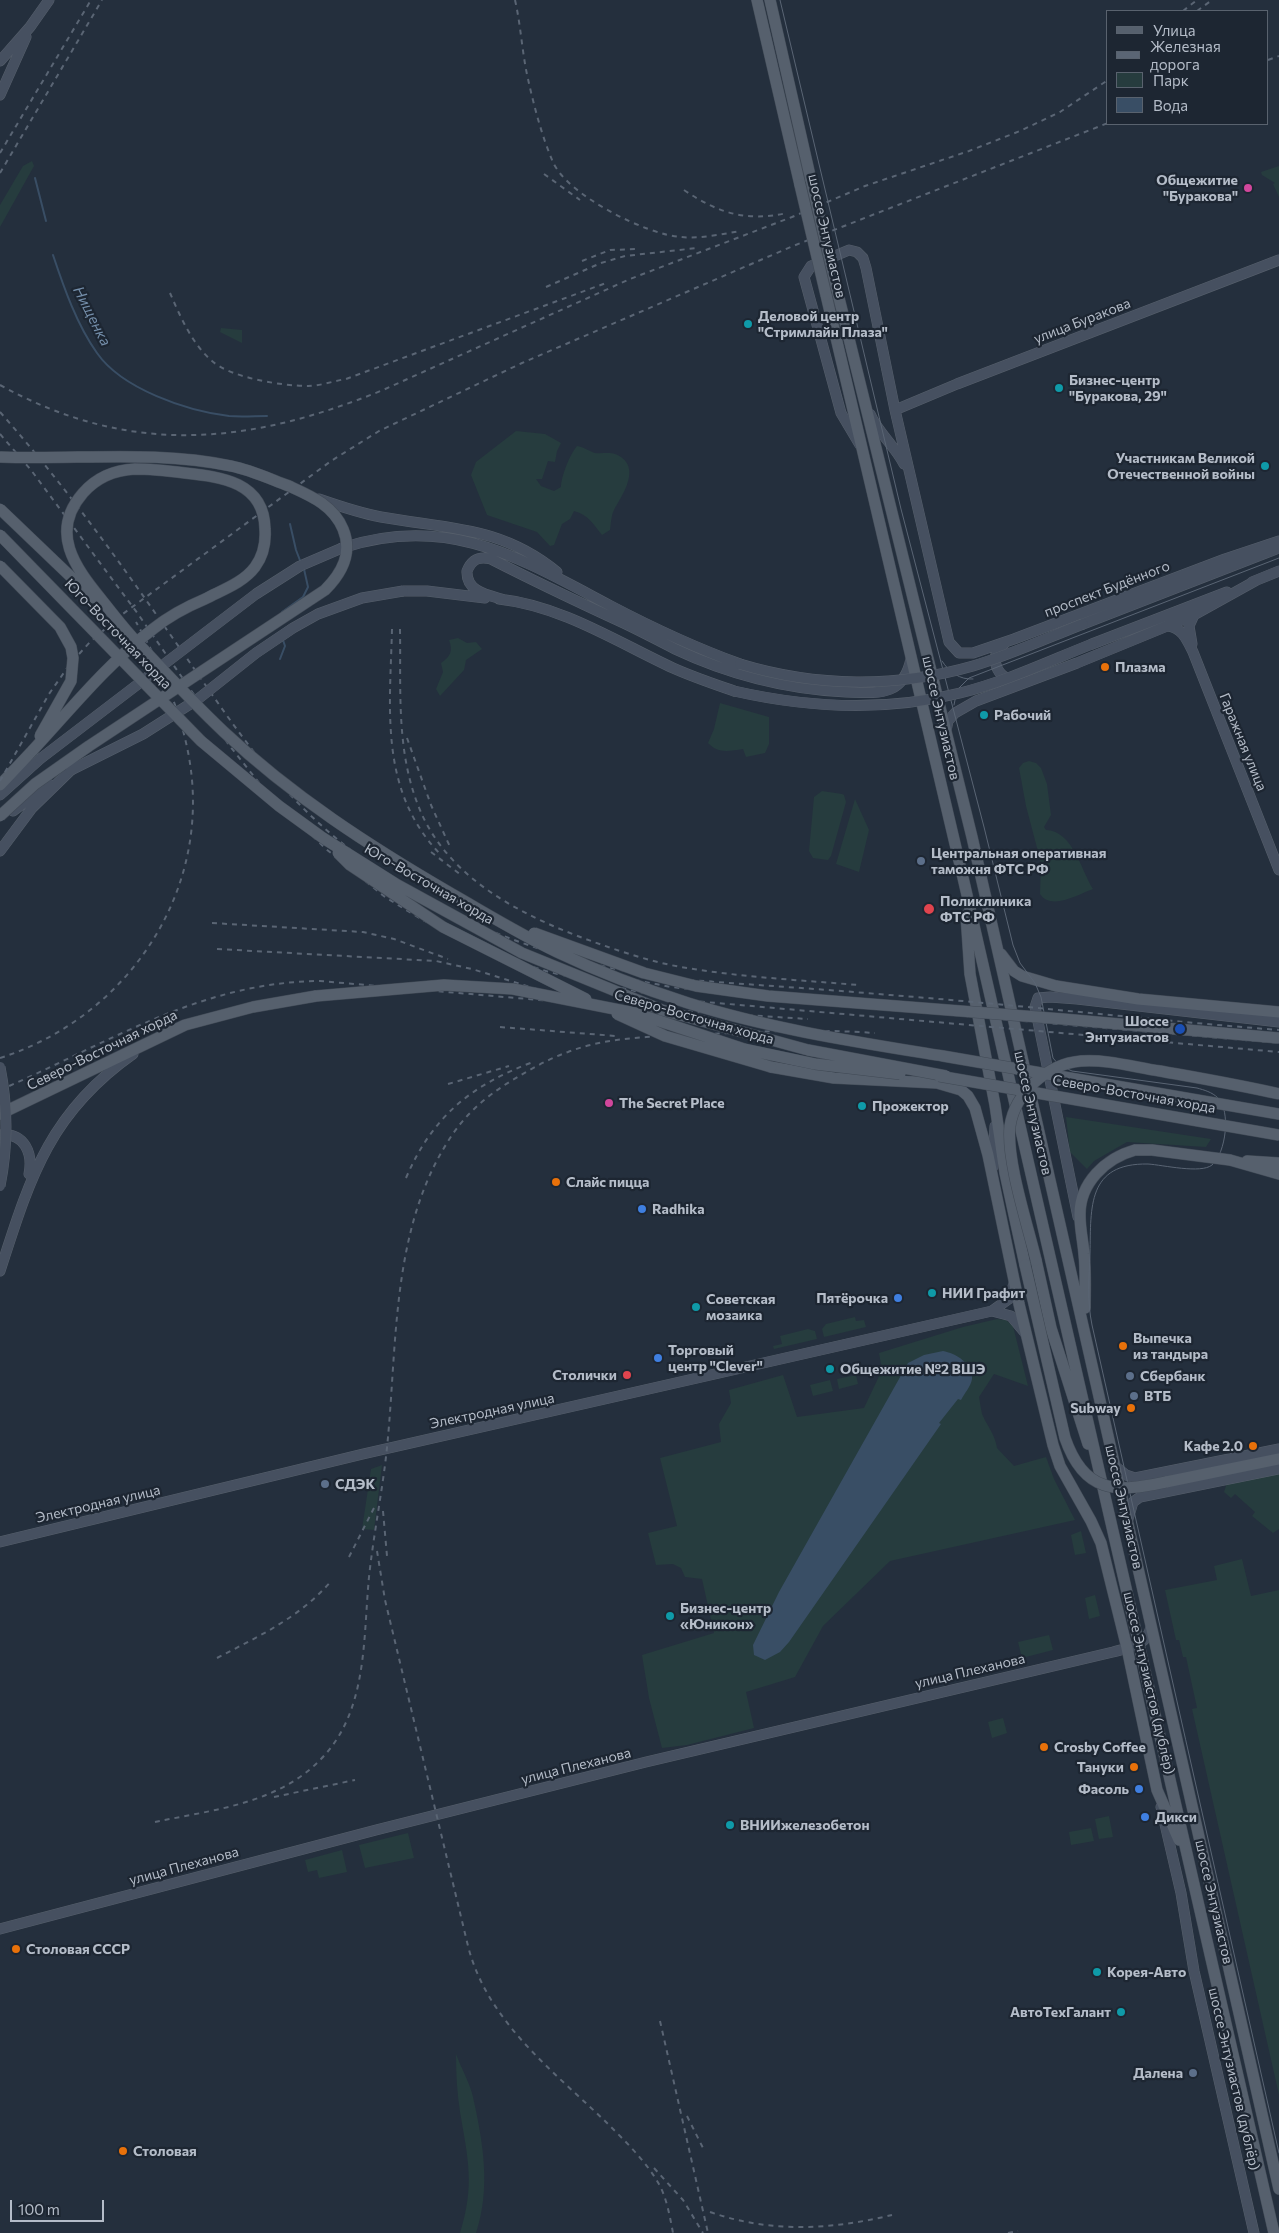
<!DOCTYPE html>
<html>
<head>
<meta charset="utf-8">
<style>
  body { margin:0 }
  #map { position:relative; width:1279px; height:2233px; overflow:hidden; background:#242f3d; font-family:Commissioner,sans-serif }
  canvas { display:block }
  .legend { position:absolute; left:1106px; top:10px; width:162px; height:115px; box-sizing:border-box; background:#1d2632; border:1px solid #59626e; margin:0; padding:6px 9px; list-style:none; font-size:15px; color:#b4bcc8 }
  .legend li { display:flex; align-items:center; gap:10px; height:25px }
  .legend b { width:25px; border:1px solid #59626e }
  .scale { position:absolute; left:10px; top:2200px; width:94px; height:22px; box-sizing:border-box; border:2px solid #b4bcc8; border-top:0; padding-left:6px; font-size:15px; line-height:18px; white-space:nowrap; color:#b4bcc8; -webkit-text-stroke:4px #1d2632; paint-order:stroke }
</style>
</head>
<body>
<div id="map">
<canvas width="1279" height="2233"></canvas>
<ul class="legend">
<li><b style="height:6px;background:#56606d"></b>Улица</li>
<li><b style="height:6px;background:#5a6574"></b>Железная дорога</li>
<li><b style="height:14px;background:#263c3e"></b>Парк</li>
<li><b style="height:14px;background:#394e65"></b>Вода</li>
</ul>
<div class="scale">100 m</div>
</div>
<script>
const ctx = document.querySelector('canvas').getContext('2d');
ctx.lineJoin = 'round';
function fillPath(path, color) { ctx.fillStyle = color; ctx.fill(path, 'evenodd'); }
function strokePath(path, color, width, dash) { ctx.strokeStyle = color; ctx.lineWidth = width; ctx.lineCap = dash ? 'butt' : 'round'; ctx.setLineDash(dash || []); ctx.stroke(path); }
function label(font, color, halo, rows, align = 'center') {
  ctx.font = font + ' Commissioner,sans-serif'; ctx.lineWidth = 4.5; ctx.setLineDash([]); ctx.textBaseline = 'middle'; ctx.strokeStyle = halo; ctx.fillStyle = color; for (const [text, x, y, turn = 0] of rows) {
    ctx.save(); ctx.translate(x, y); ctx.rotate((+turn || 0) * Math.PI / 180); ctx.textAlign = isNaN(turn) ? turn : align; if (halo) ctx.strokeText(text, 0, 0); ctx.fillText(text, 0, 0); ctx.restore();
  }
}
fillPath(new Path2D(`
  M32,161L34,166L0,227V205L23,166Z
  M1279,166V197L1273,184L1275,183L1262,175L1261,172Z
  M221,328L242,330V343L220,332Z
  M516,431L545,434L561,443L557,451L555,462L548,461L542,479H536L541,486L554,491L561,487C561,477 570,454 577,446C584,447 589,451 595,453C601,454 609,452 615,454C643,465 623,494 614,510C611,516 611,524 610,530L602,535C593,524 589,515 574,511L570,519L562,524L554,545L550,546L537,532L487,515L471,475L476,462Z
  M458,638L467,643L476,642L482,649L466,660L464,670L440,696L436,689L443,672L441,663C451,656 453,651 449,640Z
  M720,703L769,717V744L765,753L746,757L743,749C729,751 718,754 708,743L714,729Z
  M1029,761L1036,763L1041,768L1047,784L1051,815L1044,827L1046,830C1073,831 1081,870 1093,889C1079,894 1051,911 1040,894L1041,863L1026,806L1019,768L1023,763Z
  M822,791L842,794L844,795L846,802L831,856L828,860L813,858L809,851L814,797Z
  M855,799L869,830L859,872L836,864Z
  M1066,1117L1211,1139L1206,1147L1127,1142L1094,1161L1087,1169L1070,1152Z
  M855,1317L856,1321L864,1320L866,1327L824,1337L822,1329L826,1324Z
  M997,1319L1006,1320L1013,1326L1028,1386L994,1374L979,1397C980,1403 981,1409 982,1414C987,1426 995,1434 997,1448L1014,1466L1046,1457L1054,1479L1075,1520L890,1561L823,1626L795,1677L746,1692L754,1728L687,1745L662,1748L649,1698L642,1655L714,1633L702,1579L685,1577L681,1568L673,1564L656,1565L648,1533L677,1526L660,1458L721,1442L719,1424L731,1403L729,1390L783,1375L797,1417L864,1408L882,1370L879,1353L963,1327Z
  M808,1329L815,1331L817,1339L774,1349L773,1346L782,1344L780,1336Z
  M856,1375L858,1384L839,1389L837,1379Z
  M830,1380L833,1391L813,1396L810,1385Z
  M382,1465L374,1530L362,1529L371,1469Z
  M1279,1471V1529L1273,1533L1252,1516L1255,1512L1235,1494L1231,1498L1224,1492L1227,1483Z
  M1081,1531L1086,1553L1075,1555L1071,1535Z
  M1242,1559L1251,1596L1279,1590V2095L1192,1709L1197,1708L1186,1657H1183L1179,1640H1176L1165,1590L1217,1580L1214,1566Z
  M1095,1595L1100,1616L1089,1619L1085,1598Z
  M1049,1635L1053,1650L1022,1658L1018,1642Z
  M1003,1718L1007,1733L992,1738L988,1722Z
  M1109,1816L1113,1837L1099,1839L1095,1819Z
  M1091,1828L1094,1841L1071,1845L1069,1832Z
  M408,1833L414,1858L365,1868L359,1845Z
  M342,1850L347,1872L319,1878L317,1870L308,1872L305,1860Z
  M456,2054C461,2068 470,2083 473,2097C483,2142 491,2188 476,2233H460C475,2185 468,2159 460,2112C457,2093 456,2074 456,2054Z`), '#263c3e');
fillPath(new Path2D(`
  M943,1351C955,1353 974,1364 972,1379C971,1386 964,1394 961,1400L958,1399L939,1423L941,1424L789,1642L780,1652L765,1660L754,1655L753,1645L779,1592L908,1363L924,1355Z`), '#394e65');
strokePath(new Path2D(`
  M35,178L46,221
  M53,255C64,288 77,325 97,353C122,389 187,411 229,416C241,417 255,416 267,416
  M290,524L296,550L301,563
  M282,612L303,597L308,587L304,569
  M280,659L285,646L283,640`), '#394e65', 2);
const secondary = new Path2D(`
  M0,61L30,27L49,0
  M0,95L26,37
  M895,410L957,384L1279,260
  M870,414C878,433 895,446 904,464
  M860,445L841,413L804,277L811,266L849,250L857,252L863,258L866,268L895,410L949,642L959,653H973L1014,639L1225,559L1279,541
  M319,499C339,506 360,513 381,517C448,529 501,526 557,572
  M342,548C448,513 520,558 611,606C653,628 696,648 740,664
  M1252,582L1279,571
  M403,591H427L485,598
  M499,599C562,606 617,642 673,668C693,677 714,684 734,691
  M505,600C488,595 466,592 467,571C472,559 479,556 491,559C532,580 574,600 617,620C637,629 655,639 675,649C730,675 785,689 846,692C878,693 903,697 911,659
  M1083,624L1276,549
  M1167,626C1182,627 1187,640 1193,652L1279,870
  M1005,643C989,655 994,674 1012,681
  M1092,644L1227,592
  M1192,644L1189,626L1194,615
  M946,731L948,721L955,713L976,701L1077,663L1194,615L1257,580
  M0,795L40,759
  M13,811L49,784
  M0,851L32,808L71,770
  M0,1135C25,1132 33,1154 29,1174
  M993,1167L995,1126
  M1078,1217L1035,1007L1038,998L1050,997L1077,999L1279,1022
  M0,1271C30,1178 49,1113 133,1054
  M992,1311L1011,1316L1026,1334
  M1116,1467L1126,1475L1135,1478L1279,1449
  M1128,1519L1133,1502L1140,1497L1279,1469
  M0,1542L363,1454L992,1311L1010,1298L1014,1283
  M1161,1807L1181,1893L1194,1971L1254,2233
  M0,1929L376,1830L646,1762L1113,1652C1130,1647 1148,1646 1151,1626`);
const primary = new Path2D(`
  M757,0L800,185
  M770,0L811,180
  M837,290L972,837L1279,2189
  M826,295L964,882L1274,2233
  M0,785L33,750
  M966,915L970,974L995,1105L1005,1173L1025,1265
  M1001,954L1014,971L1022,976L1056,986L1138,999L1279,1012
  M771,1067L834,1078L937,1083L961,1090L968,1096L975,1108L988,1155L1019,1304L1053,1445L1060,1466L1091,1521L1101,1543L1127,1648L1157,1790L1179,1840
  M0,1114L185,1025L253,1007L316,996
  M1230,1160L1279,1174
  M1247,1161L1279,1163
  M1036,1260L1051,1328L1088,1444
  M1085,1308C1085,1290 1086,1272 1084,1254C1083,1241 1080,1229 1080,1216C1079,1183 1106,1158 1135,1150
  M1166,1482L1279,1459`);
strokePath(secondary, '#565f6b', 11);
strokePath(primary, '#414a56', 12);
strokePath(secondary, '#465060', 10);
strokePath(primary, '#56606d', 11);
strokePath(new Path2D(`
  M780,0L901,509L984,827L1013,945L1020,963L1035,983L1041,997L1053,1058L1059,1065L1072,1071L1197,1088C1204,1090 1212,1092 1218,1098C1231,1111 1226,1153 1212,1165C1201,1174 1163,1165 1148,1164C1087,1163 1091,1207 1090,1253C1089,1278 1087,1301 1092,1325L1279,2153
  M942,661C949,672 960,680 973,679
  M954,705L957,690L969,678L1279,558`), '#5a6574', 1);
strokePath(new Path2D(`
  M515,0C521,26 522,53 528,79C534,106 542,137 553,162C567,195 647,235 681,237C701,239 722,234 741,231
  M1183,11L1197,0
  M1197,11L1212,0
  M1268,60L1279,56
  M0,153L91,0
  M0,173L102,0
  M544,174L580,200
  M684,190C718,213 746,222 787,213
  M582,261L610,250L638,249
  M546,287L601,263L625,256L697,248
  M170,293C180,316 192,344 212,361C231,378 283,386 308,386C320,386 333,381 346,379L606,283
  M0,385C131,457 248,445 383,390L630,279L792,217L865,186L969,151L1020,131L1060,112L1108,80
  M0,412C61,481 115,555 167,630C212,693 252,758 307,812C405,907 535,960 669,978C684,981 700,980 715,982C773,986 832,990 890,995C1020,1005 1149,1020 1279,1030
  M0,434L31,470L138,614L229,745L264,789L326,849L385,897L421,919L466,942L505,958L549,972L671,999L1279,1052
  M392,629C390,710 379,790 440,854
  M400,629C401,688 396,749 418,805C446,879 524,917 594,942C622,952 652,962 681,967C739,977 799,980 858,985
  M407,738L431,805L451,849
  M0,781L49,694L70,664L90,642L120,616L225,539L331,461L379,431L522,363L793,246L1108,123
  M431,852L461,875
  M212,923L363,932L394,939L448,959
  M217,949L436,961L472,969L569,999
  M635,980L671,987L849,1006L1279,1043
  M500,1027L616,1036
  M0,1058C129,1017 215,888 188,752C179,706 159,662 136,622
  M448,1084L509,1066
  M0,1090C107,1044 200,982 320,981L620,1007L808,1019
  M406,1178C432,1117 471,1085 533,1062
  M383,1511L387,1556
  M377,1551L385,1600L468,1946C487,2021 552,2070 606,2122C625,2141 647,2162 660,2186C667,2200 670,2217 673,2233
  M349,1557L376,1504
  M217,1658C259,1636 301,1617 332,1580
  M274,1797L355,1780
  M155,1822C212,1810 278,1804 321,1759C368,1711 363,1639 369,1577C374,1530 384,1484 388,1437C397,1338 393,1229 447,1143C463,1116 485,1097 511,1081C529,1070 548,1059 568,1052C612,1035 662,1037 708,1034C764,1031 819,1029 875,1033
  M660,2021L708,2233
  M687,2116L703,2148
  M654,2168L683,2200L703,2233
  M710,2212C770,2233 830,2230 892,2215
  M1008,2233L1018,2231`), '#5a6574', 2, [5, 5]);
const secondaryBridge = new Path2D(`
  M740,664C816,687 896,688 973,666C1010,655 1047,638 1083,624
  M734,691C809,708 885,712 960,693C1005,682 1049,661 1092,644
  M40,759L256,594L300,566L342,548
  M71,770L143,734L198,699L256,653L293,628L318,614L362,598L403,591
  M0,1067C8,1107 8,1146 0,1186`);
const primaryBridge = new Path2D(`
  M811,180L837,290
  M800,185L826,295
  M0,457C77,460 156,450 231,466C251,470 270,479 289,486C311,496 333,505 343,529C353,553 342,573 325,590L89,746L35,784L0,816
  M0,509L93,598
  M0,535L201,741L279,806L323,838L396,884L522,953L662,1010L808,1050L946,1076
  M0,566L60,627L71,647L73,658L71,681L40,736
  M33,750C71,709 108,663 153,629C169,616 186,607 205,599C222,590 243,583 255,567C263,556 266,543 265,529C264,482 222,477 185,473C169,471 152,469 135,469C114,470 97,477 83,493C49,532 75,567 101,599C112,613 122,626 133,638C163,670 192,702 224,732C292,796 371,847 452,894C487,914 521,935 557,952C599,972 644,989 688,1003C771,1029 857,1042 943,1056C1055,1076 1167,1095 1279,1114
  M338,853L350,865L443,927L586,999
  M534,933L644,973L696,986L768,996L1063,1019L1279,1038
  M316,996L444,985L513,989L635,1013L744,1049L815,1064L900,1074
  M617,1014L665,1036L771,1067
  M939,1076L1279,1135
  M1135,1150H1152L1230,1160
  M1036,1260C1028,1226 1006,1160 1010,1126C1015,1093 1047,1064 1081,1061C1106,1059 1134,1067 1160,1071C1199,1078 1240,1085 1279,1094
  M1025,1265L1065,1438C1084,1493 1115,1493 1166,1482`);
strokePath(secondaryBridge, '#565f6b', 11, []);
strokePath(primaryBridge, '#414a56', 12, []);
strokePath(secondaryBridge, '#465060', 10);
strokePath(primaryBridge, '#56606d', 11);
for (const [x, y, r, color] of [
  [1248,188,5,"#d1479c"],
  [748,324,5,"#0f9aa8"],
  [1059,388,5,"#0f9aa8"],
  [1265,466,5,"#0f9aa8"],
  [1105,667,5,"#e8710a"],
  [984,715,5,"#0f9aa8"],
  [921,861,5,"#5c6f8a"],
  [929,909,6,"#e0444e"],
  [1180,1029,6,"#1a4fb4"],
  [609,1103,5,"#d1479c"],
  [862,1106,5,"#0f9aa8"],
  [556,1182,5,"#e8710a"],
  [642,1209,5,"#3f7fe0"],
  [932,1293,5,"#0f9aa8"],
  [898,1298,5,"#3f7fe0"],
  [696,1307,5,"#0f9aa8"],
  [1123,1346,5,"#e8710a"],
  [658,1358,5,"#3f7fe0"],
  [830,1369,5,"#0f9aa8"],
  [627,1375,5,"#e0444e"],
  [1130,1376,5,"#5c6f8a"],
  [1134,1396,5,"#5c6f8a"],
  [1131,1408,5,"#e8710a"],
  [1253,1446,5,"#e8710a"],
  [325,1484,5,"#5c6f8a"],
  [670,1616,5,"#0f9aa8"],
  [1044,1747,5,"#e8710a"],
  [1134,1767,5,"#e8710a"],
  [1139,1789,5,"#3f7fe0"],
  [1145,1817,5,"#3f7fe0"],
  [730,1825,5,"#0f9aa8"],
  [16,1949,5,"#e8710a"],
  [1097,1972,5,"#0f9aa8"],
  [1121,2012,5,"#0f9aa8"],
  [1193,2073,5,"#5c6f8a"],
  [123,2151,5,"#e8710a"]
]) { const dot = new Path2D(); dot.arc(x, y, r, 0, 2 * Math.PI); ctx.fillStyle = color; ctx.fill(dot); strokePath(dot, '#1d2632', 2); }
label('bold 14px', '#b4bcc8', '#1d2632', [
  ["Общежитие",1238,180,"right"],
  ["\"Буракова\"",1238,196,"right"],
  ["Деловой центр",758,316],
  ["\"Стримлайн Плаза\"",758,332],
  ["Бизнес-центр",1069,380],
  ["\"Буракова, 29\"",1069,396],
  ["Участникам Великой",1255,458,"right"],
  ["Отечественной войны",1255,474,"right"],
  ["Плазма",1115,667],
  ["Рабочий",994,715],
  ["Центральная оперативная",931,853],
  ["таможня ФТС РФ",931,869],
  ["Поликлиника",940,901],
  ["ФТС РФ",940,917],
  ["Шоссе",1169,1021,"right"],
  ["Энтузиастов",1169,1037,"right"],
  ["The Secret Place",619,1103],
  ["Прожектор",872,1106],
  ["Слайс пицца",566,1182],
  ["Radhika",652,1209],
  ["НИИ Графит",942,1293],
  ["Пятёрочка",888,1298,"right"],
  ["Советская",706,1299],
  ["мозаика",706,1315],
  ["Выпечка",1133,1338],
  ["из тандыра",1133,1354],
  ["Торговый",668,1350],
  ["центр \"Clever\"",668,1366],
  ["Общежитие №2 ВШЭ",840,1369],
  ["Столички",617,1375,"right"],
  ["Сбербанк",1140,1376],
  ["ВТБ",1144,1396],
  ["Subway",1121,1408,"right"],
  ["Кафе 2.0",1243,1446,"right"],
  ["СДЭК",335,1484],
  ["Бизнес-центр",680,1608],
  ["«Юникон»",680,1624],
  ["Crosby Coffee",1054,1747],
  ["Тануки",1124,1767,"right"],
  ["Фасоль",1129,1789,"right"],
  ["Дикси",1155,1817],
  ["ВНИИжелезобетон",740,1825],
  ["Столовая СССР",26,1949],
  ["Корея-Авто",1107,1972],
  ["АвтоТехГалант",1111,2012,"right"],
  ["Далена",1183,2073,"right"],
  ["Столовая",133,2151]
], 'left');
label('14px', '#b4bcc8', '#1d2632', [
  ["шоссе Энтузиастов",827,236,77],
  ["улица Буракова",1082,321,-21],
  ["проспект Будённого",1107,589,-21],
  ["Юго-Восточная хорда",118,634,46],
  ["шоссе Энтузиастов",941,718,77],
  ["Гаражная улица",1243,742,68],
  ["Юго-Восточная хорда",429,884,30],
  ["Северо-Восточная хорда",694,1017,16],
  ["Северо-Восточная хорда",102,1050,-26],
  ["Северо-Восточная хорда",1134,1094,10],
  ["шоссе Энтузиастов",1033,1113,77],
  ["Электродная улица",492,1411,-12],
  ["Электродная улица",98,1504,-13],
  ["шоссе Энтузиастов",1124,1507,77],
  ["улица Плеханова",970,1671,-13],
  ["шоссе Энтузиастов (дублёр)",1149,1683,77],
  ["улица Плеханова",576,1766,-14],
  ["улица Плеханова",184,1866,-15],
  ["шоссе Энтузиастов",1214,1902,77],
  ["шоссе Энтузиастов (дублёр)",1234,2079,77]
]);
label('italic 15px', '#748eaa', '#1d2632', [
  ["Нищенка",92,316,63]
]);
</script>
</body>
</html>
